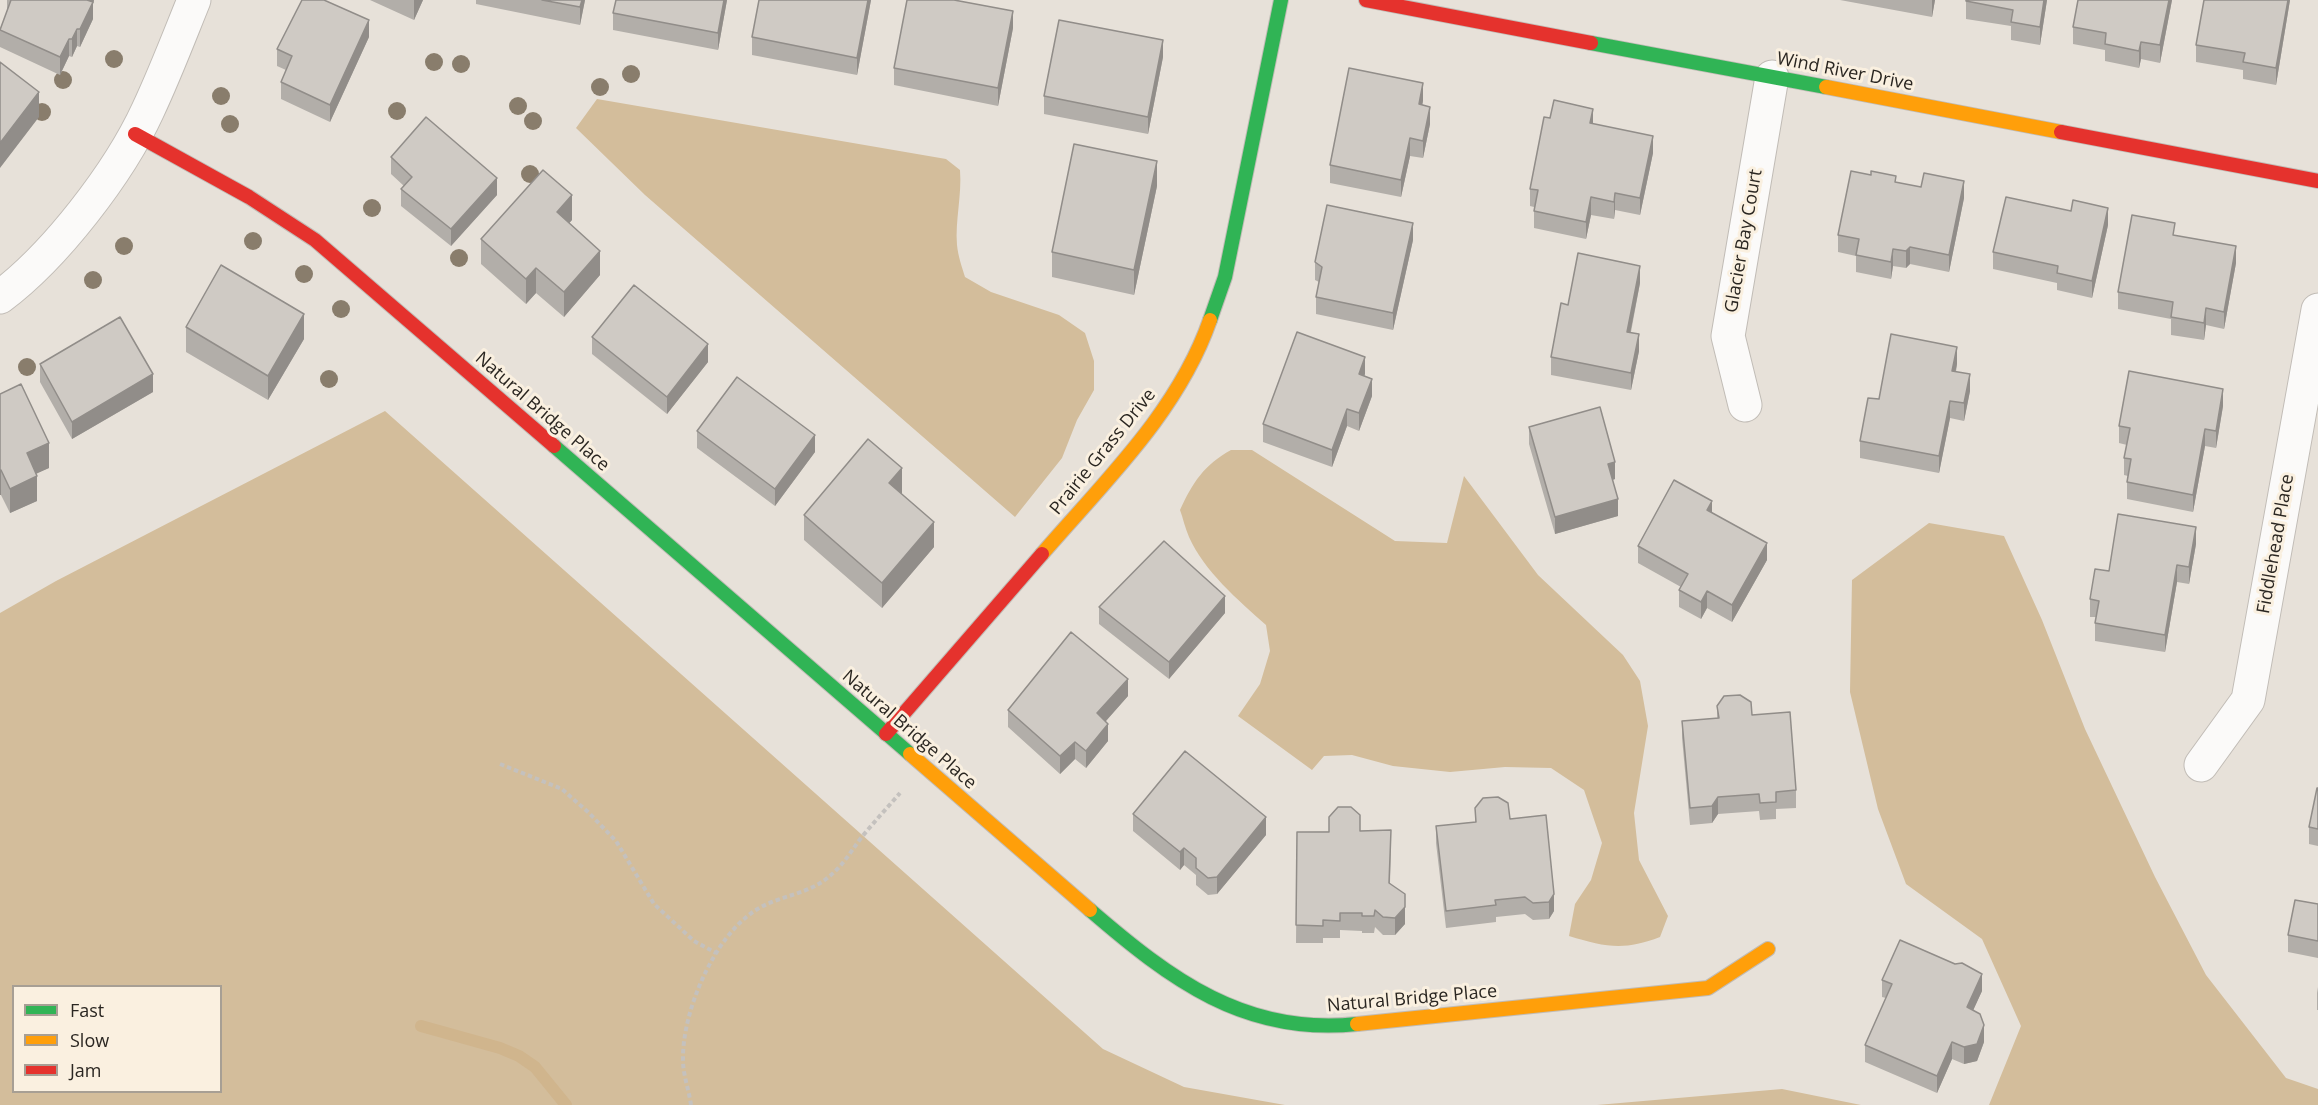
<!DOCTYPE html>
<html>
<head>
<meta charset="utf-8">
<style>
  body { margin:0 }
  #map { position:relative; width:2318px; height:1105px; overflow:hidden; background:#e7e1d9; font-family:"Open Sans",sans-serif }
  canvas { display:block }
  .legend { position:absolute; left:12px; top:985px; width:210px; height:108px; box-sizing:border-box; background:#faf0e0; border:2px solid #a79f94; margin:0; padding:8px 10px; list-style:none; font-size:18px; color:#2a2621 }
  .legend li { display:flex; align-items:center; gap:12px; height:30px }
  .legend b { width:30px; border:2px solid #a79f94 }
</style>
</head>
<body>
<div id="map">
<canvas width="2318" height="1105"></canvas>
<ul class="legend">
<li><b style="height:8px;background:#30b455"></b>Fast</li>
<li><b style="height:8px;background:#ff9f0a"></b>Slow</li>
<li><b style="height:8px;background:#e5322d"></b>Jam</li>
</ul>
</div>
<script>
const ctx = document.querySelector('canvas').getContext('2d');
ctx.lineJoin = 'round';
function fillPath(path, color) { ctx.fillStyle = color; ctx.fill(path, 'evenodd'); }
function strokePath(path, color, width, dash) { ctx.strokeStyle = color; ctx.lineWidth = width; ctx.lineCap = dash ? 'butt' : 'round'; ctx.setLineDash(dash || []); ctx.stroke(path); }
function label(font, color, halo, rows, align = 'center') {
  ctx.font = font + ' "Open Sans",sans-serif'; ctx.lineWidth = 6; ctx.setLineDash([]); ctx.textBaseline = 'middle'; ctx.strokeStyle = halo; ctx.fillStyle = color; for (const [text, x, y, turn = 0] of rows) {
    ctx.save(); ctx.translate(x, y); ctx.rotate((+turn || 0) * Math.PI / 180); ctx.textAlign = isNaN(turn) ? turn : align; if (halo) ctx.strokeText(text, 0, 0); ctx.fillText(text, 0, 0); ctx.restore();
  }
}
fillPath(new Path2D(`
  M597,99L946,159L960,170C962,196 955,220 957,245C958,256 962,267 965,277L991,292L1059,315L1085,333L1094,361V390L1077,420L1062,458L1015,517L645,195L576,128Z
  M385,411L1103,1049L1184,1087L1285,1105H0V613L56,581ZM14,986H220V1092H14Z
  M1231,450H1252L1395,541L1447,543L1464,476L1538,575L1623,655L1640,681L1648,726L1634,813L1639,860L1668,916L1660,937C1624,951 1605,947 1569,936L1575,904L1591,880L1602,843L1584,790L1551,768L1505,767L1450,772L1393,766L1352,755L1324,756L1312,770L1238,716L1260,684L1270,651L1266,625C1238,600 1204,571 1189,537C1185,528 1183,518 1180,510C1193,482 1204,465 1231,450Z
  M1929,523L2004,536L2042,620L2085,729L2155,877L2206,975L2286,1078L2318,1089V1105H1989L2021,1026L1982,939L1906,884L1878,809L1850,692L1852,580Z
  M1782,1089L1861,1105H1597Z`), '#d3bd9b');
strokePath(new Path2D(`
  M421,1026L500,1048L519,1056L535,1067L566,1105`), '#d0b58d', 12);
const street = new Path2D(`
  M0,297C55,256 119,173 148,110C165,74 179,37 194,0
  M1745,405L1728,336L1772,77
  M2201,765L2248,700L2318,310`);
const fast = new Path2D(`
  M1591,43L1826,87
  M1210,320L1225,277L1281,0
  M554,446L910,754
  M1090,910C1170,979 1245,1036 1357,1024`);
const slow = new Path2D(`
  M1826,87L2061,132
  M1042,554C1104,482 1178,412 1210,320
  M910,754L1090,910
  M1357,1024L1708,988L1768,949`);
const jam = new Path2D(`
  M1366,0L1591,43
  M2061,132L2318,181
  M135,134L249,197L315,240L554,446
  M886,734L1042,554`);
strokePath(street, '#c1bcb6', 35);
strokePath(fast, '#c1bcb6', 16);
strokePath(slow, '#c1bcb6', 16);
strokePath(jam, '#c1bcb6', 16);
strokePath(new Path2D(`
  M500,764L562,789L589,813L616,841L654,904L694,941L716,953
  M691,1105C689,1090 683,1075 683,1060C682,1012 714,936 756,910C778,896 805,895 826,879C843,866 849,854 861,838C874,822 887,808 900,793`), '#c4c1be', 4, [4.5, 3]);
strokePath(street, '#fbfaf9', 33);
strokePath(fast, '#30b455', 14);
strokePath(slow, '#ff9f0a', 14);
strokePath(jam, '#e5322d', 14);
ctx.fillStyle = '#897d6c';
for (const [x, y] of [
  [114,59],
  [434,62],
  [461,64],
  [631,74],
  [63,80],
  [600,87],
  [221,96],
  [518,106],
  [397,111],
  [42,112],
  [533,121],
  [230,124],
  [530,174],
  [372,208],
  [253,241],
  [124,246],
  [459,258],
  [304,274],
  [93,280],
  [341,309],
  [27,367],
  [329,379]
]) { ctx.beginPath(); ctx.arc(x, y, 9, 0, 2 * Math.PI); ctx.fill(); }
fillPath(new Path2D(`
  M7,0H94L93,4V19L80,47L77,46L72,57L69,56L60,75L0,47V29L7,12Z
  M370,0H423L414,20Z
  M476,0H585L580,25L476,4Z
  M727,0L718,50L613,30V13Z
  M871,0L857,75L752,55V37Z
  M1840,0H1935L1932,17Z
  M1966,0H2047L2040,45L2011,40V26L1966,19Z
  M2172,0L2160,63L2141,59L2139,68L2105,61V50L2073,44V27Z
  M2290,0L2276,85L2243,79V70L2196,62V45Z
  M1013,28L998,106L894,85V68Z
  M369,37L330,122L281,99V82L286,70L277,66V49Z
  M1163,57L1148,134L1044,114V96Z
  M1423,101L1422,105L1430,124L1423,158L1410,156L1401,197L1330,183V165Z
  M1550,118L1593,124L1653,153L1640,215L1615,210L1614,219L1591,215L1586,239L1534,228V207L1530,206V189Z
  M391,157L497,195L451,246L401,206V189L404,186L391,174Z
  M1896,182L1964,198L1949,272L1910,264L1906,268L1893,266L1891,279L1856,272V256L1838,252V235Z
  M1157,186L1134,295L1052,277V252Z
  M572,220L569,223L600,275L564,317L536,293L526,304L481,264V239Z
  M2108,225L2092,298L2057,290V283L1993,269V252Z
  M2175,235L2236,263L2224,329L2206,325L2204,340L2171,335V319L2118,309V292Z
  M1413,240L1393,330L1316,314V297L1319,282L1315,280V262Z
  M1640,283L1631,332L1639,351L1631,390L1551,375V357L1568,305Z
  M186,327L304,339L268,400L186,352Z
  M592,337L708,362L667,414L592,354Z
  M40,364L153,392L72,439L40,382Z
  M1957,364L1956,372L1970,391L1964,421L1950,418L1939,473L1860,458V441L1879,399Z
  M1365,374L1364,376L1372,396L1359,431L1347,426L1332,467L1263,442V424Z
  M0,394L49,468L36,473L37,501L10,513L1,495H0Z
  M2223,406L2216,448L2205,446L2193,512L2127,499V482L2128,476L2124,475V458L2127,445L2119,443V426Z
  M1529,427L1615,479L1613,480L1618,516L1555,534L1529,444Z
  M697,431L815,452L775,506L697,448Z
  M902,493L901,494L934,547L882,608L804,540V515Z
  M1712,513L1767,560L1732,622L1707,608L1701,619L1679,607V590L1681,587L1638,563V546Z
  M2196,544L2189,584L2177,582L2165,652L2095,641V623L2096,617H2090V599L2109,571Z
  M1099,607L1225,613L1169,679L1099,624Z
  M1128,696L1106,721L1108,741L1086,768L1075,759L1060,774L1008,727V710Z
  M1717,706L1752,715L1796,790V808L1776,809V819L1760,820L1759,811L1718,814L1712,823L1690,825L1682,738V721L1717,718Z
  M2318,788V846L2309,844V827Z
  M1475,808L1510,819L1554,911L1549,919L1533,920L1525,914L1496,917V922L1446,928L1436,843V826L1475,822Z
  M1133,814L1266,835L1217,894L1208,895L1196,885V875L1184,865L1180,870L1133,831Z
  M1360,831L1391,847L1390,883L1405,924L1395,935H1383L1375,927L1374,933H1362V931L1340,930V938H1323V943H1296L1297,832Z
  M2318,904V958L2288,952V935Z
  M1882,980L1982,991L1973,1010L1984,1042L1977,1061L1964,1064L1952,1059L1937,1093L1865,1062V1045L1886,998L1882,997Z
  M2318,987V1010H2317V993Z`), '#b2aea9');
fillPath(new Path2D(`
  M86,0H94L93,4V19L80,47V29Z
  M414,0H423L414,20Z
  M582,0H585L580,25V7Z
  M724,0H727L718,50V33Z
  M868,0H871L857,75V58Z
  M1932,0H1935L1932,17Z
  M2044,0H2047L2040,45V27Z
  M2169,0H2172L2160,63V45Z
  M2288,0H2290L2276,85V68Z
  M1013,11V28L998,106V88Z
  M369,20V37L330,122V105Z
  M77,29V46L72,57V39Z
  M69,39V56L60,75V57Z
  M1163,40V57L1148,134V117Z
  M2141,42V59L2139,68V51Z
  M1423,83V101L1419,121V104Z
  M39,92V117L0,168V143Z
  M1430,107V124L1423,158V141Z
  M1593,109V126L1590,123Z
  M1653,136V153L1640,215V198Z
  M1410,138V156L1401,197V180Z
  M1157,161V186L1134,295V270Z
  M497,178V195L451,246V229Z
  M1964,181V198L1949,272V255Z
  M1615,193V210L1614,219V202Z
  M572,195V220L557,237V212Z
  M1591,197V215L1586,239V222Z
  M2108,208V225L2092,298V281Z
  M1413,223V240L1393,330V313Z
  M2236,246V263L2224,329V312Z
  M1910,247V264L1906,268V251Z
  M1893,249V266L1891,279V262Z
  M600,251V275L564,317V292Z
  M1640,266V283L1627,349V332Z
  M536,268V293L526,304V279Z
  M2206,308V325L2204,340V323Z
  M304,314V339L268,400V376Z
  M1639,334V351L1631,390V373Z
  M708,344V362L667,414V397Z
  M1957,347V364L1952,388V371Z
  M1365,357V374L1359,392V374Z
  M153,374V392L72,439V422Z
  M1970,374V391L1964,421V403Z
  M1372,379V396L1359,431V413Z
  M2223,389V406L2216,448V431Z
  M1950,401V418L1939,473V456Z
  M1347,409V426L1332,467V450Z
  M2205,429V446L2193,512V495Z
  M815,435V452L775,506V489Z
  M49,443V468L27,478V453Z
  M1615,462V479L1608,481V464Z
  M902,468V493L889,508V483Z
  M1,470V495H0V471Z
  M37,476V501L10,513V489Z
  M1618,499V516L1555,534V517Z
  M1712,501V519L1707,510Z
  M934,522V547L882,608V583Z
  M2196,527V544L2189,584V567Z
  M1767,543V560L1732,622V605Z
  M2177,565V582L2165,652V635Z
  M1707,591V608L1701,619V602Z
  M1225,596V613L1169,679V662Z
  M1128,679V696L1097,731V713Z
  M1108,724V741L1086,768V751Z
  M1075,742V759L1060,774V756Z
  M1718,797V814L1712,823V806Z
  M1266,817V835L1217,894V877Z
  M1184,848V865L1180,870V852Z
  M1554,894V911L1549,919V902Z
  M1405,907V924L1395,935V918Z
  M1982,974V991L1967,1024V1007Z
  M1984,1025V1042L1977,1061L1964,1064V1047Z
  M1952,1042V1059L1937,1093V1076Z`), '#918d89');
const building = new Path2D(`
  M11,0H87L93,2L80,29H77L72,39H69L60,57L0,30Z
  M302,0H324L369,20L330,105L281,82L292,56L277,49Z
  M542,0H582L580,7Z
  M616,0H724L718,33L613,13Z
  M759,0H868L857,58L752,37Z
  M907,0H954L1013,11L998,88L894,68Z
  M1966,0H2044L2040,27L2011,22L2013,10L1966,1Z
  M2078,0H2169L2160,45L2141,42L2139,51L2105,44L2106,33L2073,27Z
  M2204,0H2288L2276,68L2243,62L2245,53L2196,45Z
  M1059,20L1163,40L1148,117L1044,96Z
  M0,62L39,92L0,143Z
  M1349,68L1423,83L1419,104L1430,107L1423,141L1410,138L1401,180L1330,165Z
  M1554,100L1593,109L1590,123L1653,136L1640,198L1615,193L1614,202L1591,197L1586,222L1534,211L1538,190L1530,189L1544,117L1550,118Z
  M426,117L497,178L451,229L401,189L412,177L391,157Z
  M1074,144L1157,161L1134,270L1052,252Z
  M543,170L572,195L557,212L600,251L564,292L536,268L526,279L481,239Z
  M1851,171L1871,175V171L1896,176L1895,182L1921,187L1924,173L1964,181L1949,255L1910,247L1906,251L1893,249L1891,262L1856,255L1859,239L1838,235Z
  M2006,197L2071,211L2073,200L2108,208L2092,281L2057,273L2058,266L1993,252Z
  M1327,205L1413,223L1393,313L1316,297L1322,267L1315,262Z
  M2132,215L2175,223L2173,235L2236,246L2224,312L2206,308L2204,323L2171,317L2173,302L2118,292Z
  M1578,253L1640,266L1627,332L1639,334L1631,373L1551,357L1561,303L1568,305Z
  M221,265L304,314L268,376L186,327Z
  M634,285L708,344L667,397L592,337Z
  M120,317L153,374L72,422L40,364Z
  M1297,332L1365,357L1359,374L1372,379L1359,413L1347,409L1332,450L1263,424Z
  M1891,334L1957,347L1952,371L1970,374L1964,403L1950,401L1939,456L1860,441L1868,398L1879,399Z
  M2129,371L2223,389L2216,431L2205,429L2193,495L2127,482L2131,459L2124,458L2130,428L2119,426Z
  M737,377L815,435L775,489L697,431Z
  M21,384L49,443L27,453L37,476L10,489L1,470L0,471V394Z
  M1600,407L1615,462L1608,464L1618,499L1555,517L1529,427Z
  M868,439L902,468L889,483L934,522L882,583L804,515Z
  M1674,480L1712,501L1707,510L1767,543L1732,605L1707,591L1701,602L1679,590L1688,574L1638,546Z
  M2118,514L2196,527L2189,567L2177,565L2165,635L2095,623L2099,601L2090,599L2095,569L2109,571Z
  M1164,541L1225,596L1169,662L1099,607Z
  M1071,632L1128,679L1097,713L1108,724L1086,751L1075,742L1060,756L1008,710Z
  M1740,695L1751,702L1752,715L1790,712L1796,790L1776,792V802L1760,803L1759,794L1718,797L1712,806L1690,808L1682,721L1719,718L1717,706L1724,696Z
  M1185,751L1266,817L1217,877L1208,878L1196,868V858L1184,848L1180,852L1133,814Z
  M2317,788H2318V829L2309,827Z
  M1498,797L1508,803L1510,819L1546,815L1554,894L1549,902L1533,903L1525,897L1495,900L1496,905L1446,911L1436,826L1476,822L1475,808L1483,798Z
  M1338,807H1351L1360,815V831L1391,830L1389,883L1405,894V907L1395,918L1383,917L1375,910L1374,916H1362V913H1340V921L1323,920V926L1296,925L1297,832H1329V817Z
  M2295,900L2318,904V941L2288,935Z
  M1900,940L1955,964L1962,963L1982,974L1967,1007L1980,1014L1984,1025L1977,1044L1964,1047L1952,1042L1937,1076L1865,1045L1892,984L1882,980Z`);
fillPath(building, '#cfcac4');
strokePath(building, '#918d89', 1.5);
label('18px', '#2a2621', '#faf0e0', [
  ["Wind River Drive",1845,72,11],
  ["Glacier Bay Court",1744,241,-80],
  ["Natural Bridge Place",542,412,41],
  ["Prairie Grass Drive",1103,452,-51],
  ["Fiddlehead Place",2276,544,-80],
  ["Natural Bridge Place",909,730,41],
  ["Natural Bridge Place",1412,999,-5]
]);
</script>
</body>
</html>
